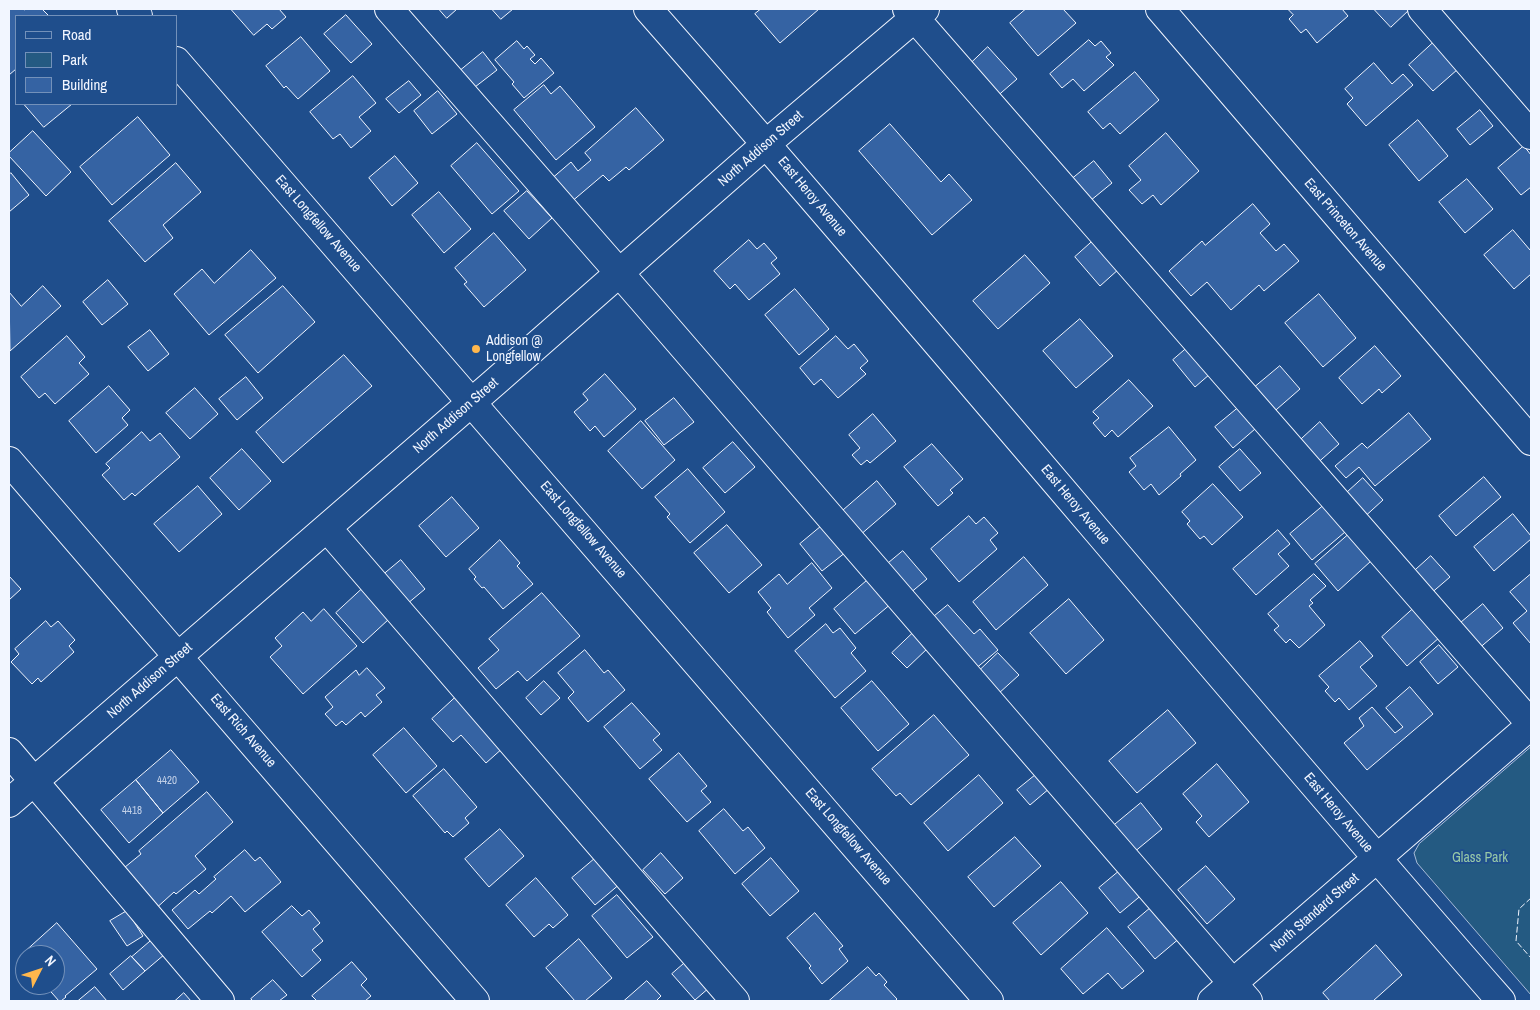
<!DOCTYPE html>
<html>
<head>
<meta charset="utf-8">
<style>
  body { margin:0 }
  #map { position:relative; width:1540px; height:1010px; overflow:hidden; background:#1f4e8c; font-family:"Archivo Narrow",sans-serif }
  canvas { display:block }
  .frame { position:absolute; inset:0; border:10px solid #f2f6ff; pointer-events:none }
  .legend { position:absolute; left:15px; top:15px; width:162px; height:90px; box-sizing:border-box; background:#1f4e8c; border:1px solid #7391ba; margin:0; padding:6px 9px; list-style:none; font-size:15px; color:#f2f6ff }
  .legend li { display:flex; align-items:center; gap:10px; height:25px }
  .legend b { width:25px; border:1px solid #7391ba }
  .north { position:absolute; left:15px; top:945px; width:50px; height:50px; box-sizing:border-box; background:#1f4e8c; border:1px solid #7391ba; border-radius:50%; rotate:49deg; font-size:14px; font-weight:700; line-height:20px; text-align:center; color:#f2f6ff }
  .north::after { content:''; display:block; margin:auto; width:18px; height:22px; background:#ffb74d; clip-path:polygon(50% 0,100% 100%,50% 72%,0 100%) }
</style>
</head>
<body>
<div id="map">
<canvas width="1540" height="1010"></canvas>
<div class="frame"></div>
<ul class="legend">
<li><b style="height:6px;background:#1f4e8c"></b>Road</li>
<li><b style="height:14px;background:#245a82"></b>Park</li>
<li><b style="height:14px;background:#3563a3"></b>Building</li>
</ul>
<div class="north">N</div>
</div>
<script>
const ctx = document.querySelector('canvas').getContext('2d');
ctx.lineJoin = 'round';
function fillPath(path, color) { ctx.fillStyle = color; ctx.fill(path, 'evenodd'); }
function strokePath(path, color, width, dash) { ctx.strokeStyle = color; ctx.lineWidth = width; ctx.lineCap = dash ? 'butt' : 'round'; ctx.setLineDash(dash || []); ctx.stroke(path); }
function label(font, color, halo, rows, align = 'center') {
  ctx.font = font + ' "Archivo Narrow",sans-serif'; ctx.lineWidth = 4; ctx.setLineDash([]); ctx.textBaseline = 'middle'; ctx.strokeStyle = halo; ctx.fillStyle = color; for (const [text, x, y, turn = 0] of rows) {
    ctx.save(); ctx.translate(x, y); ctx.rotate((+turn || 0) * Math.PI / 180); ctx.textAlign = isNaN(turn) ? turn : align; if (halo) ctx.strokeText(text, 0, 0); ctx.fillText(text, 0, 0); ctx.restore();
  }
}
const green = new Path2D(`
  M1531,747V995L1417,863L1414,853L1419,844Z`);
fillPath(green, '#245a82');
strokePath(green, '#a8bbd7', 1);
const building = new Path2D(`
  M9,9H23L24,10L26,9H42L49,16H16V69L9,75Z
  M231,9H279L286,17L272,29L267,24L254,35Z
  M439,9H457L447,18Z
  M492,9H513L501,19Z
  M761,9H819L780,43L755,14Z
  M1026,9H1063L1076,23L1038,56L1010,23Z
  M1288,9H1342L1348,16L1317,43L1306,29L1301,33L1289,19L1293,15Z
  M1374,9H1408L1409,10L1391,27Z
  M346,15L372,44L351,63L324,34Z
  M301,37L330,71L298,99L286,86L284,88L266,66Z
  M1089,40L1095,46L1101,41L1111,53L1106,57L1114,65L1084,91L1073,79L1062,88L1050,74Z
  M517,41L524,49L527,46L535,55L530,59L535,64L541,58L554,73L524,98L512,84L514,82L495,60Z
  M1434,42L1458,69L1433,91L1409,65Z
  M988,47L1017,79L994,99L966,68Z
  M483,52L497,70L475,87L461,70Z
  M1374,63L1392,84L1403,74L1413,85L1366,126L1347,104L1353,98L1345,89Z
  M1135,72L1159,100L1120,134L1110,123L1103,129L1088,112Z
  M353,76L376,103L359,117L371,131L351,148L340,134L333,139L310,112Z
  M409,81L421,95L399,113L386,99Z
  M544,85L551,94L560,86L595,127L556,160L514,110Z
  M438,91L457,114L432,134L414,111Z
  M24,104H72L44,127Z
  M636,108L664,140L629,170L626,167L609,181L603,175L570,203L550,180L571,162L578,171L591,160L585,153Z
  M1480,110L1493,126L1470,145L1457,129Z
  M138,117L170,155L112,205L80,167Z
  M1418,120L1448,156L1419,181L1389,145Z
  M890,124L941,182L949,174L972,200L932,235L859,151Z
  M33,131L71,172L46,196L9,156V153Z
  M1166,133L1199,171L1161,205L1153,195L1142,204L1129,190L1141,180L1129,166Z
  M477,143L519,191L492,214L451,166Z
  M1524,146L1531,155V187L1521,195L1498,168Z
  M395,156L418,183L392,206L369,178Z
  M1094,161L1112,183L1090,201L1072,179Z
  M176,163L201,192L163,225L173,238L145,262L109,221Z
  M11,173L29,195L9,212V175Z
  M1467,179L1493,209L1465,233L1439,202Z
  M527,191L552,218L529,239L504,211Z
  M439,192L471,229L444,253L412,215Z
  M1253,204L1270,224L1260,233L1276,251L1284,244L1299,261L1264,291L1259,285L1231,310L1207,282L1191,296L1169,271L1202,241L1205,245Z
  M1513,230L1530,250L1531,249V274L1514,289L1484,255Z
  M494,233L526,270L484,307L464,284L467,282L455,268Z
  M749,240L757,249L764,243L777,258L771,263L780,274L749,300L735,284L730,289L714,271Z
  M1094,240L1120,268L1100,286L1075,257Z
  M251,250L276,278L209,335L174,294L202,269L214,283Z
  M1025,255L1050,283L998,329L973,301Z
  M108,280L128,304L102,325L83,302Z
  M43,286L61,306L10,351L9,292L21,306Z
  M283,286L315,322L258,373L225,335Z
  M795,289L829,329L799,355L765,315Z
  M1319,294L1356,338L1323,367L1285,323Z
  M1080,319L1113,356L1076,388L1043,351Z
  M150,330L169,354L148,371L128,347Z
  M67,336L85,357L79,363L89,374L55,404L45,393L39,398L21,377Z
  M836,336L848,349L854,344L868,361L860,368L866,374L838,398L821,379L814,385L800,368Z
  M1375,346L1401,376L1382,393L1379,389L1362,404L1339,378Z
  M1187,348L1210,374L1195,387L1173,360Z
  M344,355L372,386L283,463L256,432Z
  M1280,366L1300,389L1269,416L1249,392Z
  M605,374L636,409L604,437L595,426L590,431L574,412L588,400L583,394Z
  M246,377L263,398L237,420L219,399Z
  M1129,380L1153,406L1118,437L1112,430L1105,437L1093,423L1099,418L1093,412Z
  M109,386L130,410L122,418L128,425L96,453L69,421Z
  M195,388L218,414L190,439L166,413Z
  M674,398L694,422L664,445L645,421Z
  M1238,408L1255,429L1233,448L1215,427Z
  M1409,413L1431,439L1375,486L1359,467L1346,478L1335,466L1362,443L1367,448Z
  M873,414L896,441L870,463L867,460L861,465L852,455L860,448L849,435Z
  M641,421L675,460L642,489L608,451Z
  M1320,422L1339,444L1314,466L1295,445Z
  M1169,427L1196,460L1180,474L1181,476L1159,495L1151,484L1144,490L1129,472L1136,466L1130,458Z
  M142,432L150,441L160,433L180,457L135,496L132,493L124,500L102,475L110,468L106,464Z
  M733,442L755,467L725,493L703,468Z
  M932,444L963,479L950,490L953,493L938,506L904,467Z
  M242,449L271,481L239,510L210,478Z
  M1240,449L1261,473L1240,491L1219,467Z
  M688,469L725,512L690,543L667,517L670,514L655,497Z
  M1484,477L1501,497L1456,536L1439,516Z
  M1363,478L1383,500L1361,520L1341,498Z
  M877,481L896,504L859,536L839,514Z
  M1213,484L1243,517L1212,545L1204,536L1200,539L1187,524L1190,521L1182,512Z
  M198,486L222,514L179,552L154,524Z
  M452,497L479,528L446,557L419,526Z
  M1323,506L1345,532L1312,560L1290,534Z
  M1513,514L1531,536V539L1494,571L1474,547Z
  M969,516L976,524L984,517L998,533L990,540L997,549L959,582L931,549Z
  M824,524L846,552L822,571L800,544Z
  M727,525L762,565L729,593L694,553Z
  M1278,530L1290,544L1278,554L1289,566L1256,595L1233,569Z
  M1348,535L1371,561L1338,591L1315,564Z
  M500,540L520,563L517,566L533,584L503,609L484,587L482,588L474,579L476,577L469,569Z
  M903,551L927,579L909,594L885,566Z
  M1431,556L1450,577L1429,595L1410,575Z
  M1024,557L1048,585L996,630L973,602Z
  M401,560L425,589L407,604L383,575Z
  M812,563L832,588L809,608L815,615L788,638L767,612L771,608L758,592L779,574L787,584Z
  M1314,574L1326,586L1310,600L1313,603L1309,606L1325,625L1299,648L1290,639L1286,643L1274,630L1279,626L1268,614Z
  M1531,574V644L1513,623L1527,611L1510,592Z
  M9,576L21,589L9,600Z
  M870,578L892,603L855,634L834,609Z
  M362,589L389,619L363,643L336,613Z
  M542,593L580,636L527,681L518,671L496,689L478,668L499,650L489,639Z
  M1069,599L1104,640L1066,674L1030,633Z
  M1483,604L1503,628L1477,650L1457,626Z
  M948,605L974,634L980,629L998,650L974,670L931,619Z
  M1414,608L1440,637L1407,666L1382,637Z
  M324,609L357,646L303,694L270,657L282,646L275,638L303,612L311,621Z
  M46,621L51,627L58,621L75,640L69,646L74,652L41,682L38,678L32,684L11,662L19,654L15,649Z
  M826,624L833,633L840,628L856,648L851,653L866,671L835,698L795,651Z
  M914,632L929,647L907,668L892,653Z
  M1360,641L1373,656L1360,667L1377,686L1349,710L1339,698L1335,702L1325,691L1329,687L1319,676Z
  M1439,645L1458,667L1438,684L1420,662Z
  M585,650L604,673L608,670L625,690L588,722L568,698L574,692L558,673Z
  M998,653L1019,675L998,694L978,672Z
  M367,668L385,688L376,695L382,702L365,717L361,712L346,725L342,721L336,726L325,714L333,707L325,697L356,670L359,675Z
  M544,681L560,698L541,715L526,698Z
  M872,681L909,724L878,751L841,708Z
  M1410,687L1433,714L1367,770L1344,743L1364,726L1359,718L1372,707L1395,733L1403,727L1386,708Z
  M457,696L504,747L486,763L461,735L453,742L432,719Z
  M632,703L660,734L653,740L662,750L640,769L604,727Z
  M1168,710L1196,743L1137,793L1109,761Z
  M934,715L969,755L911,805L900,793L896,796L872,769Z
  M404,728L437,766L406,793L373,755Z
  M171,750L199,782L163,813L136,780Z
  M679,753L707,786L701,791L711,802L687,822L649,779Z
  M1217,764L1249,802L1209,837L1196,822L1202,816L1183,794Z
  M444,769L477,807L465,818L469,823L453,837L447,831L445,833L413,796Z
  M1038,773L1050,788L1030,805L1017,790Z
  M979,775L1003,803L948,851L924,823Z
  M136,780L163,813L129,843L101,810Z
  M207,792L233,822L195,856L206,869L176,894L174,892L153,911L119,872L141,854L139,851Z
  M1141,803L1162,829L1133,853L1112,827Z
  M724,809L743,831L748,827L765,848L735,874L699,831Z
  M500,829L524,856L489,887L465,859Z
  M1015,837L1041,866L994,907L968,877Z
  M245,850L255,861L260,857L281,882L245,912L231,896L212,913L210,911L188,929L172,910L195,890L199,894L216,879L214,877Z
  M661,853L683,878L665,894L643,870Z
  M598,856L621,883L595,905L572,878Z
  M771,858L799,891L770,916L742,884Z
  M1206,866L1235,899L1207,924L1178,890Z
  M1123,868L1144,893L1120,913L1099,888Z
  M536,878L568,915L553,928L549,924L534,937L506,905Z
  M1061,882L1088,913L1041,955L1013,923Z
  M617,895L653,937L627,958L592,916Z
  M1154,905L1181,937L1155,959L1128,927Z
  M292,906L302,916L309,910L320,923L313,929L323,941L312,950L321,960L302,977L262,932Z
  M127,911L143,936L127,946L110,921Z
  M815,913L843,946L839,949L848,961L822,984L809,968L811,966L787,938Z
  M57,923L97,969L65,996L66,997L61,1001H59L45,985H55V955H29L26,951Z
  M1107,928L1144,971L1122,989L1108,973L1083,994L1061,969Z
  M153,939L165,954L145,971L132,957Z
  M579,939L612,978L585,1001H575L546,968Z
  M1376,945L1402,975L1373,1001H1330L1323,993Z
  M131,956L145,971L123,990L110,974Z
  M687,961L710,987L695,1000L672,974Z
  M352,962L367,979L361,985L371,996L365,1001H317L312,996Z
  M868,967L876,976L879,973L887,982L884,985L897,999L895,1001H829Z
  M273,980L287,995L279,1001H253L251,999Z
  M647,981L661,996L656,1001H624Z
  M95,987L107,1001H78Z
  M184,993L191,1001H175Z`);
fillPath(building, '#3563a3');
strokePath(building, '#f2f6ff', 1);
const minor = new Path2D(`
  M131,9L138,16
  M389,9L643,300L1248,1001
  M648,9C936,336 1214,673 1501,1001
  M907,9L1531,724
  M1160,9L1531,441
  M1422,9L1531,135
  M176,61L989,1001
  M9,461L475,1001
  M327,528L735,1001
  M9,752L220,1001
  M9,803L495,382L766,144L925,9
  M1212,1001L1531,725`);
strokePath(minor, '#f2f6ff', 30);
strokePath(minor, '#1f4e8c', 28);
strokePath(new Path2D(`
  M1531,898L1519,909L1516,941L1531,958`), '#f2f6ff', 1, [6, 2.5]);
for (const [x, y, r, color] of [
  [476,349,5,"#ffb74d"]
]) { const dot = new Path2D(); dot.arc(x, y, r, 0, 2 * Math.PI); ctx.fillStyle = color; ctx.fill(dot); strokePath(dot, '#1f4e8c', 2); }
label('11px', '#c3d1e8', null, [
  ["4420",167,781],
  ["4418",132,811]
]);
label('14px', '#f2f6ff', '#1f4e8c', [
  ["North Addison Street",761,149,-41],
  ["East Heroy Avenue",812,197,50],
  ["East Longfellow Avenue",318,224,49],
  ["East Princeton Avenue",1345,225,49],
  ["North Addison Street",456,416,-41],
  ["East Heroy Avenue",1075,505,50],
  ["East Longfellow Avenue",583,530,49],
  ["North Addison Street",150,681,-41],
  ["East Rich Avenue",243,731,49],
  ["East Heroy Avenue",1338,813,50],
  ["East Longfellow Avenue",848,837,49],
  ["North Standard Street",1315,913,-41]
]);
label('14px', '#f2f6ff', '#1f4e8c', [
  ["Addison @",486,341],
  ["Longfellow",486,357]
], 'left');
label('14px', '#97c8a6', '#1f4e8c', [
  ["Glass Park",1480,858]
]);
</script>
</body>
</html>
